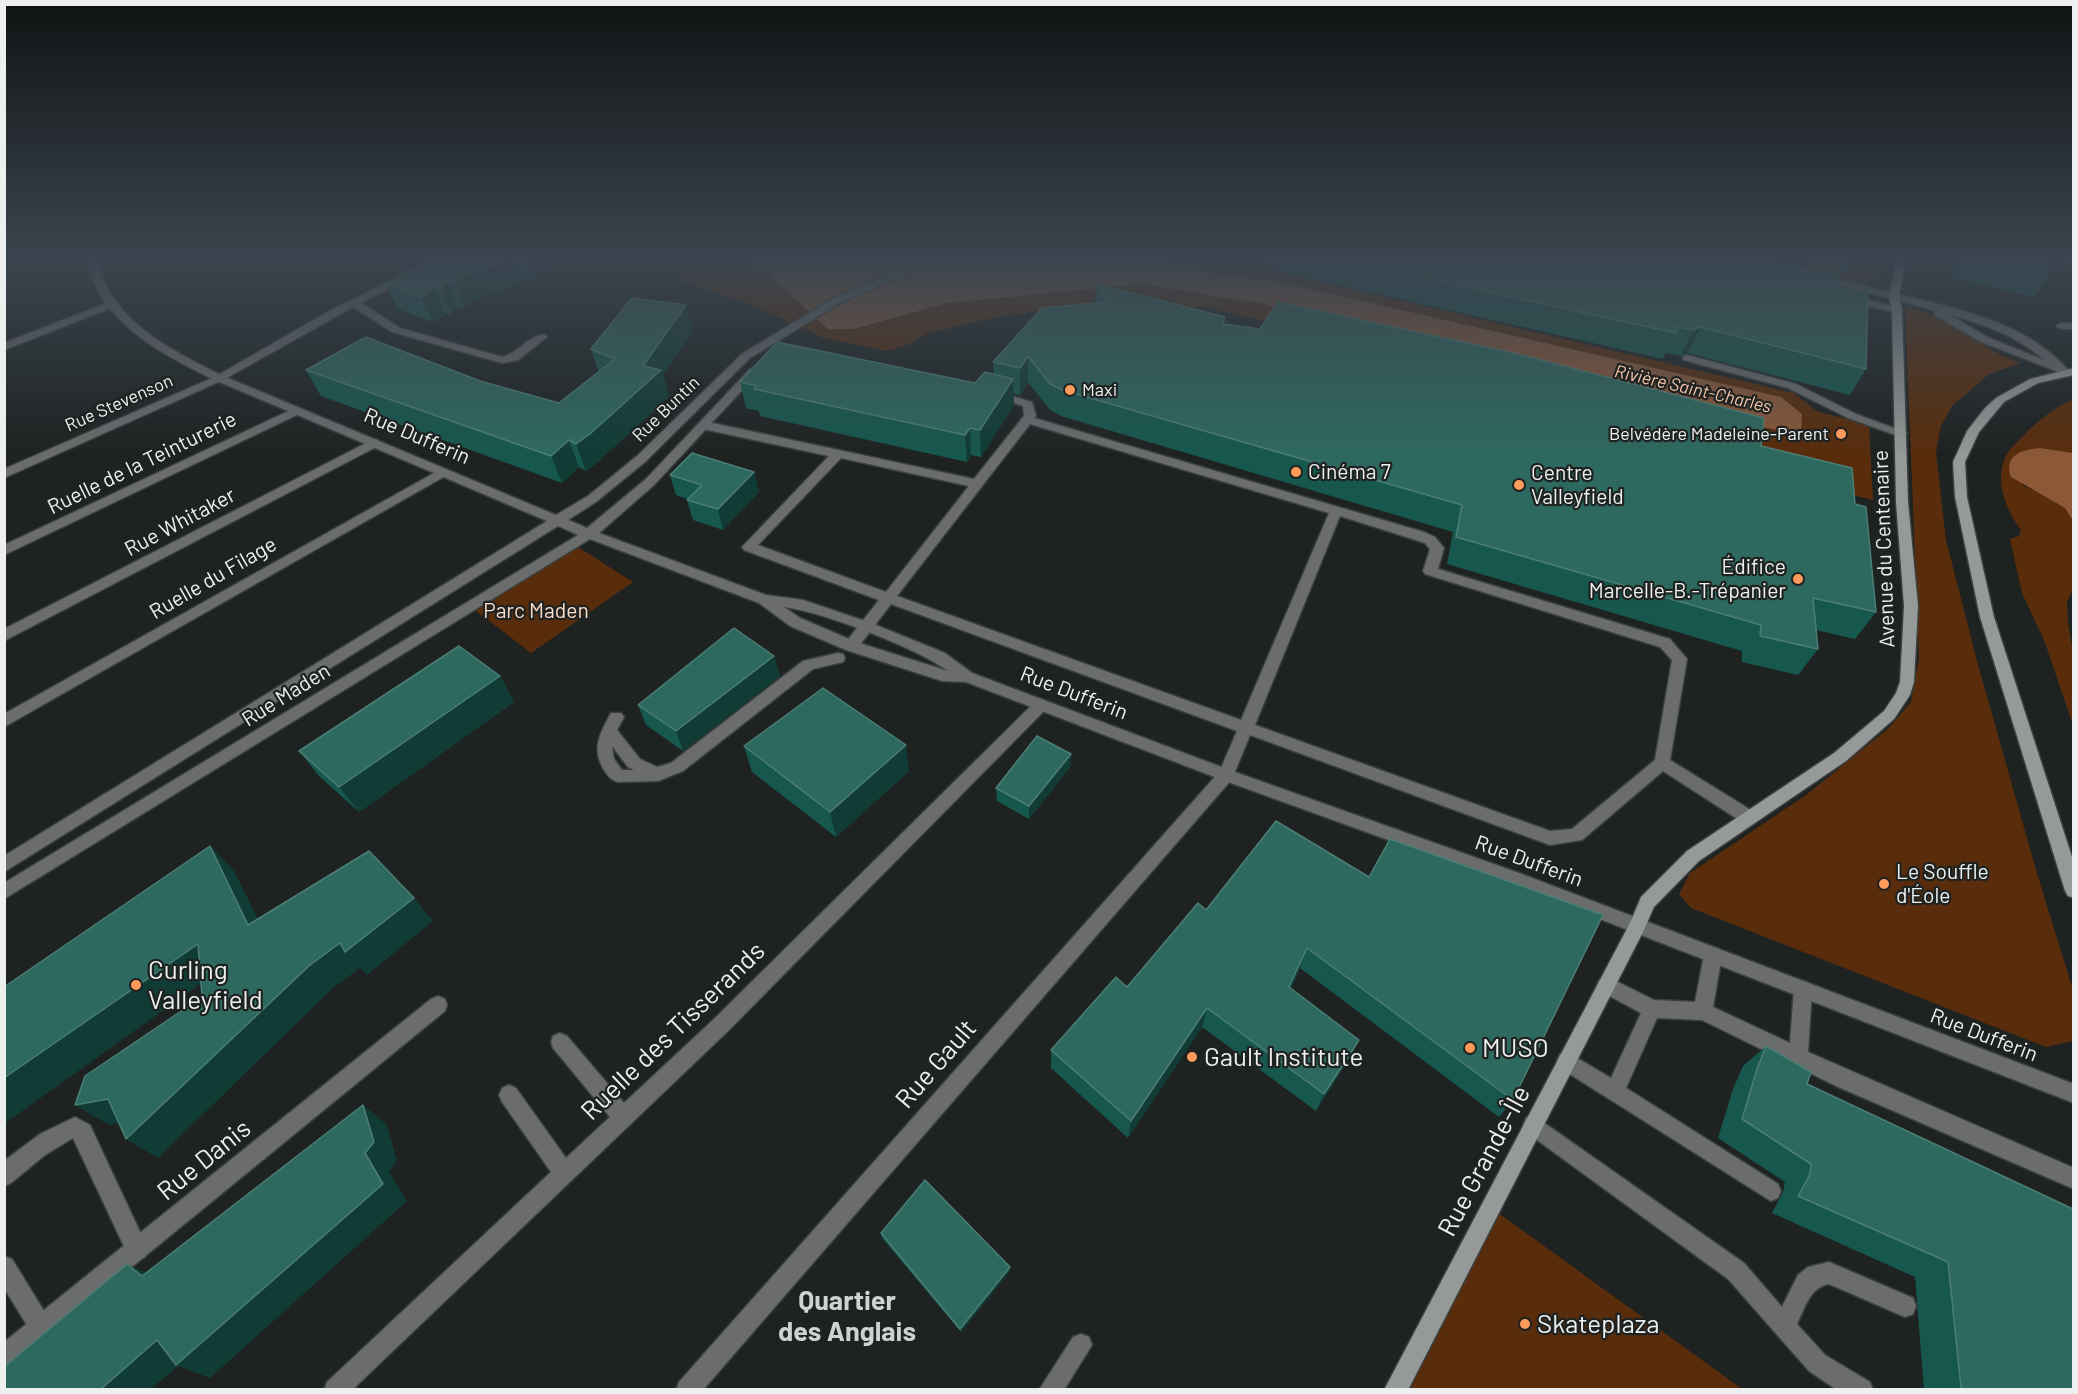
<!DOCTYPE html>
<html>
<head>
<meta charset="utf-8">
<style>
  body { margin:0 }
  #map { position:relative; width:2078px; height:1394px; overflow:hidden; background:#1e2322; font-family:Barlow,sans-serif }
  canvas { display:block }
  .frame { position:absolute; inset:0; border:6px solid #edf0ef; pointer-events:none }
</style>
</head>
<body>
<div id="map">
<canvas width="2078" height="1394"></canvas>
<div class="frame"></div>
</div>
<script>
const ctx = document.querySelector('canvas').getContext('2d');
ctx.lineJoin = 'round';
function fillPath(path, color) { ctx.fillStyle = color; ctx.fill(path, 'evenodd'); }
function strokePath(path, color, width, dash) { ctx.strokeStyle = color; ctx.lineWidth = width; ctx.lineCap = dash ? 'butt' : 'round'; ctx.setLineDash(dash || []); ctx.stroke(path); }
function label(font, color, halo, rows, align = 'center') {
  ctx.font = font + ' Barlow,sans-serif'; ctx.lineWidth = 4.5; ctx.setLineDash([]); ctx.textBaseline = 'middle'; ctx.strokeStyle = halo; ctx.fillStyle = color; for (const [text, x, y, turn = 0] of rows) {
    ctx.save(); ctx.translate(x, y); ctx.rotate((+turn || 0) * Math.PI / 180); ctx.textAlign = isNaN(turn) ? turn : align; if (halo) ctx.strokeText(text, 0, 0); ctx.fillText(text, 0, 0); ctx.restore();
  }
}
fillPath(new Path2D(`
  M677,261H1193L1227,268L1253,266L1794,393L1818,412L1869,424L1873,500L1760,473L1762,440L1201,306L1186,308L1110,302L1002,316L928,333L907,345L887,351L824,338L746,303L682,281Z
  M1851,261H1879L1873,281C1856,290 1827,276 1809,271V262L1847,272Z
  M1905,306L1938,317L1999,354L2021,363L1989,374L1952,406L1941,426L1936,453L1946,540L1977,661L2036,870L2073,990V1041L2046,1047L1691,908L1679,894L1690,873L1806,795L1889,728L1911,702L1919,659Z
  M2073,399V453L2041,448L2022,485L2047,496L2065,508L2073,521V589L2067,602L2068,623L2073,652V725L2044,640L2022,593L2010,539L2019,536L2021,530C2006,510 1994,481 2006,456C2010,448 2019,441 2024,435C2038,420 2055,408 2073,399Z
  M578,547L633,582L531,653L475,610Z
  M1490,1207L1742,1389L1395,1390Z`), '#592c0b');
fillPath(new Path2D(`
  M753,261H1162L1195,271L1279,282L1781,397L1802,414L1801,434L1694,415L1265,304L1142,284L947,303L854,329H828Z
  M2041,448L2073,453V521L2065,508L2011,477C2003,455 2023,449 2041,448Z`), '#8c5838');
const service = new Path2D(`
  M430,261H442L361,303L400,328L502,357C518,354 530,333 546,335L547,337L518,360L502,363L392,332L353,307L223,380H215L213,378L331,310Z
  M1823,276L1898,294L1899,296L1894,299L1819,281L1818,279Z
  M1850,296L1901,308L1902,310L1897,313L1846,301L1845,299Z
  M1687,355L1796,384L1856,414L1907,433L1901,437L1848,418L1788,388L1683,360V356Z
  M995,391L1032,402L1036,416L1034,418L1424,532L1435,537L1444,548L1438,569L1670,639L1687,659L1670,760L1754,812L1756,817L1754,822L1748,824L1742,822L1663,771L1582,840L1550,845L1250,735L1232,779L1226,781L1220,779L1218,775L1237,731L891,604L856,650H846L844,646L846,642L879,600L744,550L742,547L829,456L703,429L697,425L703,421L974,479L1024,416L1023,406L991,396V392ZM1030,424L1329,513L1241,720L897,596ZM841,458L969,486L886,592L758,545ZM1340,516L1425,543L1430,549L1423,571L1425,574L1660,647L1672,660L1655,760L1572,829L1550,831L1255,725Z
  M297,407L303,411L301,413L4,555V545Z
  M443,468L449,472L447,475L4,727V714Z
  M838,653L843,654L845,658L843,662L813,669L683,771L658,781L618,782C611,780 608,776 604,770C591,749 600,733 611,713H621L624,717L617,730L640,759L657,767L671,763L803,661ZM612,746L628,767L634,770H622L614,759Z
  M1041,699L1046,701L1049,705L1046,709L727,1032L352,1390H324L327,1382L551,1172L502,1102L499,1095L502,1088L509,1085L516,1088L566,1158L610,1117L553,1048L551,1042L553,1036L560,1033L567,1036L624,1103L713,1020L1036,701Z
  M1713,947L1719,949L1722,955L1713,1007L1790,1043L1794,989L1797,983L1803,981L1809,983L1812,989L1808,1052L2074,1168V1189L1836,1086L1702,1020L1657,1018L1626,1088L1778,1184L1781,1191L1778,1198L1771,1201L1560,1068L1557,1061L1560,1054L1567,1052L1611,1078L1641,1013L1600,991L1597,985L1600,979L1606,977L1612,979L1654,1000L1695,1002L1704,955L1707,949Z
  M1533,1115L1744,1263L1782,1307L1798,1275L1808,1267L1829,1262L1913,1298L1916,1306L1913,1314L1905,1317L1829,1284C1810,1287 1805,1308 1797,1324L1825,1355L1870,1382L1873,1390H1837L1809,1371L1728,1279L1526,1132L1523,1125L1526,1118Z
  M75,1117L90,1125L148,1249L145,1257L137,1260L129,1257L73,1138L45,1155L11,1183L4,1186V1161L40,1134Z
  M4,1256L12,1259L49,1319L52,1327L49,1335L41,1338L33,1335L4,1288Z
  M1081,1334L1089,1337L1092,1345L1064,1390H1039L1073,1337Z`);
const minor = new Path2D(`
  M112,301L116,302V306L4,350V343Z
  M219,375L223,376V380L4,478V469Z
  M374,439L378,440V446L4,641V629Z
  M1226,769L1232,771L1234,775L1232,779L703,1390H676L679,1382L1220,771Z
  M438,996L445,999L447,1005L445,1011L12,1365L4,1368V1342L431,999Z`);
const tertiary = new Path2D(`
  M88,261H98C110,321 173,351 223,376L556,515L588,496L637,456L742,354L832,299L923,261H936L840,303L750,358L645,462L596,502L568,520L587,528L646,479L750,369H758V373L654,485L599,533L766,595L803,600L871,623L945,653L972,673L1232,771L1519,873L2074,1084V1103L1507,883L1220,779L966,682L942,681L846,650L790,626L759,603L590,539L4,899V883L578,535L558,526L4,872V856L547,521L215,380C165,356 98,322 88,261ZM784,607C823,612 917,648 948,671L856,642L800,618Z
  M2059,261H2074V265L2060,263Z
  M1894,293C1956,309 2027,321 2071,373L2065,376L2056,371L1979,341L1934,315L1935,311L1890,298V294ZM1948,314C1984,325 2015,334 2044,360L1987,337Z
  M2074,323V329H2061L2056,326L2061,323Z`);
const secondary = new Path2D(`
  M1896,261H1906L1899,296L1902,310L1908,502L1918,606L1914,682L1910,695L1894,719L1846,761L1699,861L1654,907L1643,932L1408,1390H1384L1630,923L1641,897L1687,851L1834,753L1884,711L1896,693L1900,682L1904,606L1896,502L1892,310L1889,296Z
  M2074,368V375L2038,383L2004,402L1979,432L1965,462L1967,497L1994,617L2074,863V898L2068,896L2065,891L1980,617L1955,497L1953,462L1967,431L1985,408L1996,398L2030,379Z`);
strokePath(service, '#3b403f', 3);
strokePath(minor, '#3b403f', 3);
strokePath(tertiary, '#3b403f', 3);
strokePath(secondary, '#3b403f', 3);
fillPath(service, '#6b6d6d');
fillPath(minor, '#6b6d6d');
fillPath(tertiary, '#6b6d6d');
fillPath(secondary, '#959998');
fillPath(new Path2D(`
  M439,261H561L555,263L552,270L544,271L531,279L523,280L517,286L509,287L496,294L492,292L468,304L465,308L457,307L451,314H445L433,322L398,309L386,284Z
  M1261,261H1766L1841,289L1866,369L1850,395L1688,353L1681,356L1666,353L1663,359L1260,267Z
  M1802,261H1854L1847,272Z
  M1954,261H2050L2047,278L2034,297L1952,278Z
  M1096,284L1224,324L1761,446L1855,504L1876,612L1855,639L1816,630L1818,649L1798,675L1742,662V651L1447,564L1453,532L1061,416L1050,410L1028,382L1020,395L1013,393L1014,405L981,457L971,455L967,462L760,416L759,411L746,408L740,382L975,383L994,374L993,362L1095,303Z
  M693,331L663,375L669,396L600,460L586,471L579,467L562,483L321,396L306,370L480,381L559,403L599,372L591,349Z
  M754,472L759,492L723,530L693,520L687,500L688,499L676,495L670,475Z
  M774,656L780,676L683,751L646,725L638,705Z
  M500,676L514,702L359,812L319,776L299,751Z
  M744,746L909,771L836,837L752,772Z
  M1071,754L1070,767L1029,819L997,801L996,788Z
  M1276,821L1513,1100L1499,1117L1300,968L1291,988L1359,1040L1349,1059L1316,1111L1202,1027L1128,1138L1051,1068V1050L1127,987L1206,910Z
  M1766,1046L1807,1084L2073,1389H1924L1915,1277L1772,1213L1783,1192L1785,1182L1718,1138L1733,1089L1743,1066Z
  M881,1233L1010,1271L961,1332L882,1238Z`), '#17584e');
fillPath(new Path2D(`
  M507,261H516L523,280L517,286L509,287L496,294L486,269L499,262Z
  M524,261H561L555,263L552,270L544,271L531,279Z
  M482,266L492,292L468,304L465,308L455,283L457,279Z
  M446,281L457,307L451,314L440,288Z
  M434,288L445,314L433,322L421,297Z
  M686,305L693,331L663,375L669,396L600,460L586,471L576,444L643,366Z
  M1700,327L1688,353L1681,356L1693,330Z
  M1028,356V382L1020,395V368Z
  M1013,379L1014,405L981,457L980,430Z
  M970,428L971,455L967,462L965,435Z
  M569,440L579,467L562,483L551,456Z
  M754,472L759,492L723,530L718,509Z
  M774,656L780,676L683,751L676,731Z
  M500,676L514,702L359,812L339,787Z
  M906,745L909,771L836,837L830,812Z
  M1071,754L1070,767L1029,819V806Z
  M210,846L234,871L273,949L248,925Z
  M414,898L433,921L367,975L360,968L333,988L158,1158L126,1139L310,965L340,943Z
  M198,944L224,967L4,1124V1078Z
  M1307,948L1300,968L1282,1006L1289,987Z
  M1207,1008L1202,1027L1128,1138L1131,1121Z
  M1359,1040L1349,1059L1316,1111L1324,1094Z
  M108,1099L140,1119L109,1125L75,1105Z
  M363,1105L387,1125L397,1161L389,1172L407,1201L210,1378L178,1366L151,1389H101L365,1153Z
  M127,1264L161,1280L142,1276Z
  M1010,1267V1271L961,1332L960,1329Z`), '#103c35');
const building = new Path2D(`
  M439,261H507L499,262L486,269L482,266L457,279L455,283L446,281L440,288H434L421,297L386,284Z
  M1346,261H1766L1840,275L1841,289L1868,292L1866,369L1700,327L1693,330L1677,327L1676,333Z
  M1971,261H2050L2047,278Z
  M1096,284L1225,317L1223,324L1260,329L1278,302L1518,354L1764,418L1761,446L1852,468L1855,504L1866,507L1876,612L1813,598L1818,649L1760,636L1761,625L1456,537L1462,505L1062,390L1050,384L1028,356L1020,368L993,362L1042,308L1107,302Z
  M632,298L686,305L643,366L661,370L591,433L576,444L569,440L551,456L306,370L366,337L480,381L559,403L615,359L591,349Z
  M777,342L975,383L985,372L1013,379L980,430L970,428L965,435L754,389L757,386L740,382Z
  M692,453L754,472L718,509L687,500L702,485L670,475Z
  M734,628L774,656L676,731L638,705Z
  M459,646L500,676L339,787L299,751Z
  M823,688L906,745L830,812L744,746Z
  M1037,736L1071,754L1029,806L996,788Z
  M1276,821L1369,877L1390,839L1603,915L1513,1100L1307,948L1289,987L1359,1040L1324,1094L1207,1008L1131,1121L1051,1050L1116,977L1127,987L1198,903L1206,910Z
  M210,846L248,925L369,851L414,898L345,952L340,943L310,965L126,1139L108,1099L75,1105L85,1076L202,997L198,944L4,1078V987Z
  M1766,1046L1811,1072L1807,1084L2073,1209V1389H1964L1961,1388L1948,1262L1798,1196L1810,1174L1811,1164L1742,1119L1757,1069Z
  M363,1105L374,1142L365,1153L383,1184L176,1365L157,1340L101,1389H4V1367L127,1264L142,1276Z
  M925,1180L1010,1267L960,1329L881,1233Z`);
fillPath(building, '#2e695f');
strokePath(building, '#4c7e76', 1.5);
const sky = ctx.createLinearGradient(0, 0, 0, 456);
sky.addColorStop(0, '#101313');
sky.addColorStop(0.57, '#3b454f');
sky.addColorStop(1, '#3b454f00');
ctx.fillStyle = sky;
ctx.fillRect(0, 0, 2078, 456);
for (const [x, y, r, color] of [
  [1070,390,6,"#ff9b5a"],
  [1841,434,6,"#ff9b5a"],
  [1296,472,6,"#ff9b5a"],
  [1519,485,6,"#ff9b5a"],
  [1798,579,6,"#ff9b5a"],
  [1884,884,6,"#ff9b5a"],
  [136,985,6,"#ff9b5a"],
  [1470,1048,6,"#ff9b5a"],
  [1192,1057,6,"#ff9b5a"],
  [1525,1324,6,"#ff9b5a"]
]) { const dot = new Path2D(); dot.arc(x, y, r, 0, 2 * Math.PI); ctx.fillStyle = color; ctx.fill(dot); strokePath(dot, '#1e2322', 2); }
label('italic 18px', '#f5c4a7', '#1e2322', [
  ["Rivière Saint-Charles",1693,389,13]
]);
label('18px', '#edf0ef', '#1e2322', [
  ["Maxi",1082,390],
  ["Belvédère Madeleine-Parent",1829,434,"right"]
], 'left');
label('18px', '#edf0ef', '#1e2322', [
  ["Rue Stevenson",119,403,-24],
  ["Rue Buntin",666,409,-44]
]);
label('21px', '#edf0ef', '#1e2322', [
  ["Rue Dufferin",417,436,23],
  ["Ruelle de la Teinturerie",142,463,-26],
  ["Rue Whitaker",180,522,-28],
  ["Avenue du Centenaire",1884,549,-92],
  ["Ruelle du Filage",213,578,-30],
  ["Rue Dufferin",1074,693,21],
  ["Rue Maden",286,695,-32],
  ["Rue Dufferin",1529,861,20],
  ["Rue Dufferin",1984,1035,21]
]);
label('21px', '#edf0ef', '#1e2322', [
  ["Cinéma 7",1308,472],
  ["Centre",1531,473],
  ["Valleyfield",1531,497],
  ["Édifice",1786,567,"right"],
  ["Marcelle-B.-Trépanier",1786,591,"right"],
  ["Le Souffle",1896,872],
  ["d'Éole",1896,896]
], 'left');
label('21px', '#fbdac7', '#1e2322', [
  ["Parc Maden",536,611]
]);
label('26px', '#edf0ef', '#1e2322', [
  ["Curling",148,970],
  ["Valleyfield",148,1000],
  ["MUSO",1482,1048],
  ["Gault Institute",1204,1057],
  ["Skateplaza",1537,1324]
], 'left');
label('26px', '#edf0ef', '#1e2322', [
  ["Ruelle des Tisserands",673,1031,-44],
  ["Rue Gault",936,1064,-49],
  ["Rue Danis",204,1160,-39],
  ["Rue Grande-Île",1484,1161,-62]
]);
label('bold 27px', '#cdd3d2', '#1e2322', [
  ["Quartier",847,1301],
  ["des Anglais",847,1332]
]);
</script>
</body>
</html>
